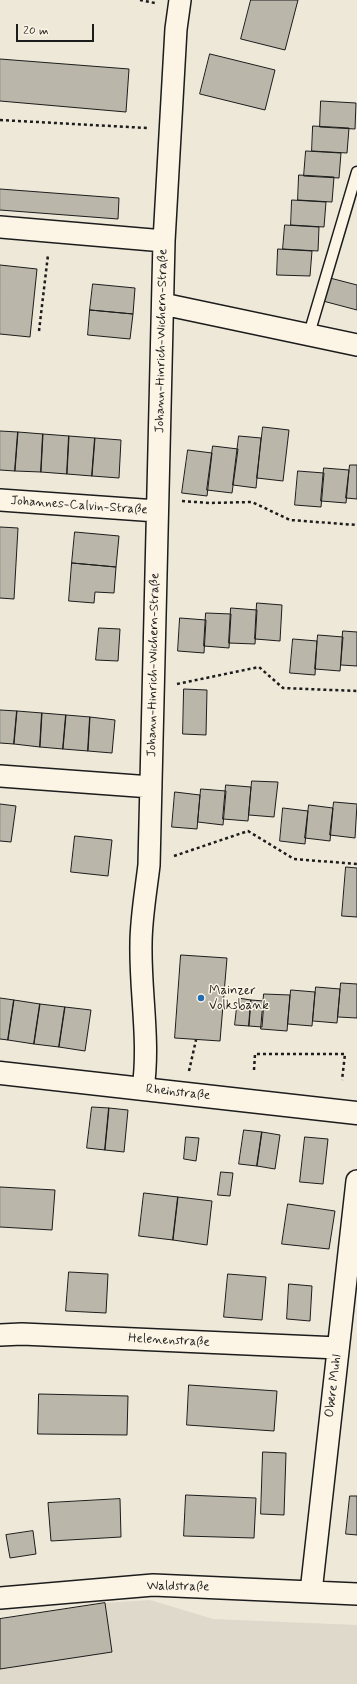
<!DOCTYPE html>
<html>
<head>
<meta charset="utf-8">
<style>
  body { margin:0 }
  #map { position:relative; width:357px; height:1684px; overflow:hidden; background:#eee8d9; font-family:Mynerve,sans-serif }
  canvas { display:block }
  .scale { position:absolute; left:16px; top:24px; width:78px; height:18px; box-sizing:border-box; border:2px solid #1c1c1c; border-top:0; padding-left:5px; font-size:12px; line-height:14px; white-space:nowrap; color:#1c1c1c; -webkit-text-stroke:3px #fcf5e5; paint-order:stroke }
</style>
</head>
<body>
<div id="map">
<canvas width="357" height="1684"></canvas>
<div class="scale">20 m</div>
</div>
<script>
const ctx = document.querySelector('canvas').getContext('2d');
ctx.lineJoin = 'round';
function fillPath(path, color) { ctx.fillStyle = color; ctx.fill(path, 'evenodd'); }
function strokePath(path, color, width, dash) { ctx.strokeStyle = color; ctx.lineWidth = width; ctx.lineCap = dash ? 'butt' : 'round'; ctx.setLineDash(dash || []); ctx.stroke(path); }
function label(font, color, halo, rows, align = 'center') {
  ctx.font = font + ' Mynerve,sans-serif'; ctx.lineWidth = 3; ctx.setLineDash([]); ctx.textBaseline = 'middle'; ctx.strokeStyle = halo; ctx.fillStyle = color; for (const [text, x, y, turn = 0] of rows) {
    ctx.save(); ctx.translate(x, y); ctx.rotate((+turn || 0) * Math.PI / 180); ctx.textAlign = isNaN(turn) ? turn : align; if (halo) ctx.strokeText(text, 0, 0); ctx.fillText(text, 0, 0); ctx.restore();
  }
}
fillPath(new Path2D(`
  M150,1600L213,1619L357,1625V1684H0V1619L105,1603Z`), '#ded9cb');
const building = new Path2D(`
  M251,0H298L285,50L241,39Z
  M210,54L275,70L265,110L200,94Z
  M0,59L129,69L126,112L0,101Z
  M321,101L356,103L355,129L320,127Z
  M313,126L349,128L347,153L312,151Z
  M306,151L341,153L339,178L304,176Z
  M299,175L334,177L332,202L298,200Z
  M0,189L119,198L118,219L0,210Z
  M292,200L326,202L324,227L291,225Z
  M285,225L319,227L318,251L283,249Z
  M278,249L312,251L310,276L277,275Z
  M0,265L37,269L30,337L0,334Z
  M330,278L357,285V310L323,301Z
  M93,284L135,288L133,314L90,310Z
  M90,310L133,314L130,339L88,335Z
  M263,427L289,430L283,481L257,478Z
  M0,431L18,432L15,471L0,470Z
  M18,432L43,434L41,472L15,471Z
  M43,434L69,436L67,474L41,472Z
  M69,436L95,438L92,476L67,474Z
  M239,436L261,438L256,488L233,485Z
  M95,438L121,440L119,478L92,476Z
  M213,446L238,449L232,493L207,490Z
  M188,450L212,453L207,496L182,493Z
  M350,465H357V499L346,498Z
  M324,468L349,470L346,503L321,501Z
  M298,471L324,473L321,507L295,505Z
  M0,527L18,528L14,599L0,598Z
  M75,532L119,536L116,567L72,563Z
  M72,563L116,567L114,593L95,592L94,603L69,601Z
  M257,603L282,605L280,641L255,639Z
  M231,608L257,610L255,644L229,643Z
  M206,613L231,614L229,648L204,646Z
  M180,618L206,620L204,653L178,651Z
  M99,628L120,629L118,661L96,660Z
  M343,631L357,632V666L341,665Z
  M318,635L343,637L340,671L315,669Z
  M293,639L317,641L315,675L290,673Z
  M184,689L207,690L206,735L183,734Z
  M0,710L17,711L14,744L0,743Z
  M17,711L42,713L40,747L14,744Z
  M42,713L66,715L63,749L40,747Z
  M66,715L90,717L88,751L63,749Z
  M90,717L115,720L112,753L88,751Z
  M252,781L278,782L274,817L249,815Z
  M226,785L251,787L248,821L223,819Z
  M201,789L226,791L223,825L198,822Z
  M175,792L200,795L197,829L172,827Z
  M334,802L357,804L355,838L330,835Z
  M0,804L16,806L11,842L0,841Z
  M309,805L333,808L330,841L305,838Z
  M283,808L308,811L305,844L280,841Z
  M75,836L112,840L108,876L71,872Z
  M346,867L357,868V917L342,916Z
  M181,955L227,958L220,1041L175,1038Z
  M341,983L357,984V1018L338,1017Z
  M316,987L340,989L337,1023L313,1021Z
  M291,990L315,992L312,1026L288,1024Z
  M264,994L290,995L287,1031L261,1029Z
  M0,998L14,1000L8,1040L0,1039Z
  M238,998L251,1000L249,1026L235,1025Z
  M14,1000L40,1004L34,1044L8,1040Z
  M251,1000L264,1001L262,1027L249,1026Z
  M40,1004L65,1007L59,1047L34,1044Z
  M65,1007L91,1010L85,1051L59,1047Z
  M92,1107L109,1108L105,1150L87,1148Z
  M109,1108L128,1110L124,1152L105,1150Z
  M244,1130L262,1132L257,1166L239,1164Z
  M262,1132L280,1135L275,1169L257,1166Z
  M186,1137L199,1138L196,1161L184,1159Z
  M305,1137L328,1139L323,1184L300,1182Z
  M221,1172L233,1173L230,1196L218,1195Z
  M0,1187L55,1190L52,1230L0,1227Z
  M144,1193L178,1197L173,1240L139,1236Z
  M178,1197L212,1201L207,1245L173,1240Z
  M288,1204L335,1211L329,1249L282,1244Z
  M69,1272L108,1274L106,1313L66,1311Z
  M228,1274L266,1277L262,1320L224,1317Z
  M289,1284L312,1286L310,1321L287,1319Z
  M189,1385L277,1391L274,1431L187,1425Z
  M39,1394L128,1396L127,1435L38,1434Z
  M263,1452L286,1453L284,1515L261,1514Z
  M186,1495L256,1498L254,1538L184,1536Z
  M350,1496H357V1535L346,1534Z
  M120,1499L121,1537L51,1541L48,1503Z
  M33,1531L36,1554L10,1558L6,1535Z
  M105,1603L112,1652L0,1669V1619Z`);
fillPath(building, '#bab6aa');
strokePath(building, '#1c1c1c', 1);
const lane = new Path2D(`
  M309,334L357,172`);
const street = new Path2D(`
  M0,227L164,241
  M163,304L357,345
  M0,500L157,511
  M0,776L151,787
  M143,1089C150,1041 140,992 141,944C141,918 146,891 149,865L164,241L176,29L180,0
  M0,1335L22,1334L338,1348
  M311,1592L357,1181
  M0,1598L153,1585L357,1594`);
const secondary = new Path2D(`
  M0,1073L357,1113`);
strokePath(lane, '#1c1c1c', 13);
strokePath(street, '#1c1c1c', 24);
strokePath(secondary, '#1c1c1c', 25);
strokePath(new Path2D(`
  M140,0L155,3
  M0,120L147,128
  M39,331L48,255
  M182,501L209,503L252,502L290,520L357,525
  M177,684L259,667L283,688L357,691
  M174,856L248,831L294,859L357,864
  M254,1070L255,1054H345L342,1080
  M189,1071L196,1040`), '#1c1c1c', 2.5, [3, 3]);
strokePath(lane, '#fcf5e5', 10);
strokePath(street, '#fcf5e5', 21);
strokePath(secondary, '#fcf5e5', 22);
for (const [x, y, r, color] of [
  [201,998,4,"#1f6fb2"]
]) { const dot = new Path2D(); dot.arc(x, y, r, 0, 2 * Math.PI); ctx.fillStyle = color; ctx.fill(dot); strokePath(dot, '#fcf5e5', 1.5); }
label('13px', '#1c1c1c', '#fcf5e5', [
  ["Johann-Hinrich-Wichern-Straße",162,341,-89],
  ["Johannes-Calvin-Straße",79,506,4],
  ["Johann-Hinrich-Wichern-Straße",154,665,-89],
  ["Rheinstraße",178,1093,6],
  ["Helenenstraße",169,1341,3],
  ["Obere Muhl",334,1386,-83],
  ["Waldstraße",178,1587,1]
]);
label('13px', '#1c1c1c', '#fcf5e5', [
  ["Mainzer",209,991],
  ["Volksbank",209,1006]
], 'left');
</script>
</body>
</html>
